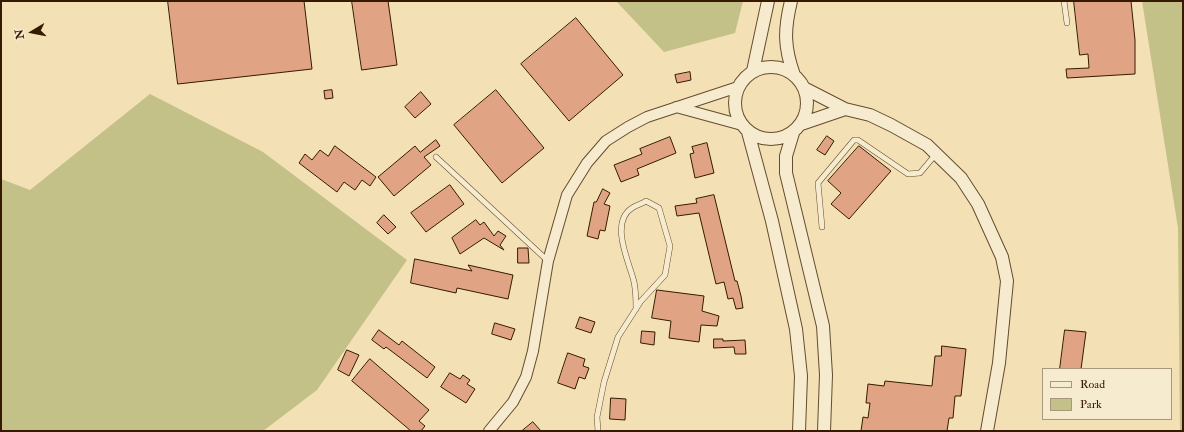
<!DOCTYPE html>
<html>
<head>
<meta charset="utf-8">
<style>
  body { margin:0 }
  #map { position:relative; width:1184px; height:432px; overflow:hidden; background:#f3e0b5; font-family:"IM FELL Double Pica",serif }
  canvas { display:block }
  .frame { position:absolute; inset:0; border:2px solid #351a00; pointer-events:none }
  .legend { position:absolute; left:1042px; top:368px; width:130px; height:52px; box-sizing:border-box; background:#f7ebcf; border:1px solid #a9977c; margin:0; padding:5px 7px; list-style:none; font-size:12px; color:#351a00 }
  .legend li { display:flex; align-items:center; gap:8px; height:20px }
  .legend b { width:20px; border:1px solid #a9977c }
  .north { position:absolute; left:12px; top:12px; width:40px; height:40px; -webkit-text-stroke:3px #f7ebcf; paint-order:stroke; rotate:260deg; font-size:11px; font-weight:700; line-height:16px; text-align:center; color:#351a00 }
  .north::after { content:''; display:block; margin:auto; width:14px; height:18px; background:#351a00; clip-path:polygon(50% 0,100% 100%,50% 72%,0 100%) }
</style>
</head>
<body>
<div id="map">
<canvas width="1184" height="432"></canvas>
<div class="frame"></div>
<ul class="legend">
<li><b style="height:5px;background:#f7ebcf"></b>Road</li>
<li><b style="height:11px;background:#c3c088"></b>Park</li>
</ul>
<div class="north">N</div>
</div>
<script>
const ctx = document.querySelector('canvas').getContext('2d');
ctx.lineJoin = 'round';
function fillPath(path, color) { ctx.fillStyle = color; ctx.fill(path, 'evenodd'); }
function strokePath(path, color, width, dash) { ctx.strokeStyle = color; ctx.lineWidth = width; ctx.lineCap = dash ? 'butt' : 'round'; ctx.setLineDash(dash || []); ctx.stroke(path); }
fillPath(new Path2D(`
  M616,1H743L735,33L664,52Z
  M1142,1H1183V431H1180L1178,228Z
  M150,94L263,152L407,260L317,390L263,431H1V179L30,190Z`), '#c3c088');
const building = new Path2D(`
  M168,1H304L312,69L178,84Z
  M352,1H388L397,65L362,70Z
  M1074,1H1131L1135,40V74L1067,78L1066,69L1089,68L1088,54L1080,55Z
  M576,18L623,75L569,121L521,64Z
  M690,72L691,80L677,83L675,75Z
  M332,90L333,98L325,99L324,91Z
  M496,90L544,148L502,183L454,125Z
  M421,92L431,104L415,118L405,107Z
  M827,136L834,141L825,155L817,150Z
  M670,137L676,153L637,169L639,175L621,182L614,165L642,154L640,149Z
  M436,140L440,146L424,157L431,165L394,196L378,177L415,146L420,152Z
  M707,143L714,173L695,178L690,154L694,153L692,147Z
  M335,146L376,177L370,186L362,180L355,190L344,182L337,192L299,163L305,154L312,160L320,150L328,156Z
  M859,146L891,171L849,219L831,204L841,193L828,181Z
  M450,185L464,204L426,232L411,213Z
  M603,189L610,193L604,204L610,206L605,231L600,230L598,239L587,236L594,202H596Z
  M714,195L735,281H737L741,296L743,308L736,309L733,298L728,299L724,282L716,284L699,213L677,216L675,206L697,203L696,199Z
  M384,215L396,227L388,234L377,223Z
  M476,220L480,225L484,222L494,236L498,231L506,236L500,245L504,250L484,238L460,254L452,238Z
  M518,248H528L529,263H518Z
  M415,259L472,271L468,265L513,275L508,299L457,288L456,293L411,283Z
  M657,290L704,296L702,311L719,316L717,326L701,325L699,342L669,338L671,321L652,318Z
  M580,317L595,322L591,333L576,328Z
  M495,323L515,329L511,340L492,334Z
  M379,330L399,345L402,341L435,367L427,378L386,347L384,349L372,340Z
  M1065,330L1086,332L1081,369H1060Z
  M642,331L655,332L654,345L641,343Z
  M714,339H723V341L745,340L746,354H735L734,347L714,348Z
  M942,346L966,349L961,396H955L953,418H949L947,431H861L863,417L868,418L870,403H866L868,384L884,386L885,381L932,386L935,356H941Z
  M347,350L359,355L349,376L338,370Z
  M568,353L585,359L583,366L589,368L585,379L579,377L575,389L558,383Z
  M370,359L429,410L419,421L425,426L421,431H411L352,381Z
  M450,373L460,379L463,375L470,380L467,384L475,389L466,403L441,387Z
  M611,398L626,399L625,420L610,419Z
  M533,422L541,431H522Z`);
fillPath(building, '#e0a485');
strokePath(building, '#351a00', 1);
const service = new Path2D(`
  M1064,1L1067,23
  M436,157L548,261
  M822,227L818,183L854,140H858L908,174L920,173L936,154
  M598,431L597,417L604,382L618,337L641,301L665,275L670,246L659,208L646,201C642,204 636,205 632,208C610,222 628,260 633,278C636,287 636,299 636,309`);
const minor = new Path2D(`
  M676,107L742,125
  M489,431L513,402L526,377L533,351L548,261L567,195L587,163L606,141L628,127L647,117L738,87`);
const tertiary = new Path2D(`
  M791,1C784,30 784,47 794,75
  M735 103a36 36 0 1 1 72 0a36 36 0 1 1-72 0Z
  M753,71L768,1
  M804,88L845,109L870,115L891,125L927,145L961,178L978,204L1002,257L1007,281L999,363L987,431
  M801,124L845,109
  M748,132L772,221L796,329L801,376L799,431
  M793,133L786,156V173L823,326L826,375L824,431`);
strokePath(service, '#644c2d', 6);
strokePath(minor, '#644c2d', 12);
strokePath(tertiary, '#644c2d', 14);
strokePath(service, '#f7ebcf', 5);
strokePath(minor, '#f7ebcf', 10);
strokePath(tertiary, '#f7ebcf', 12);
</script>
</body>
</html>
